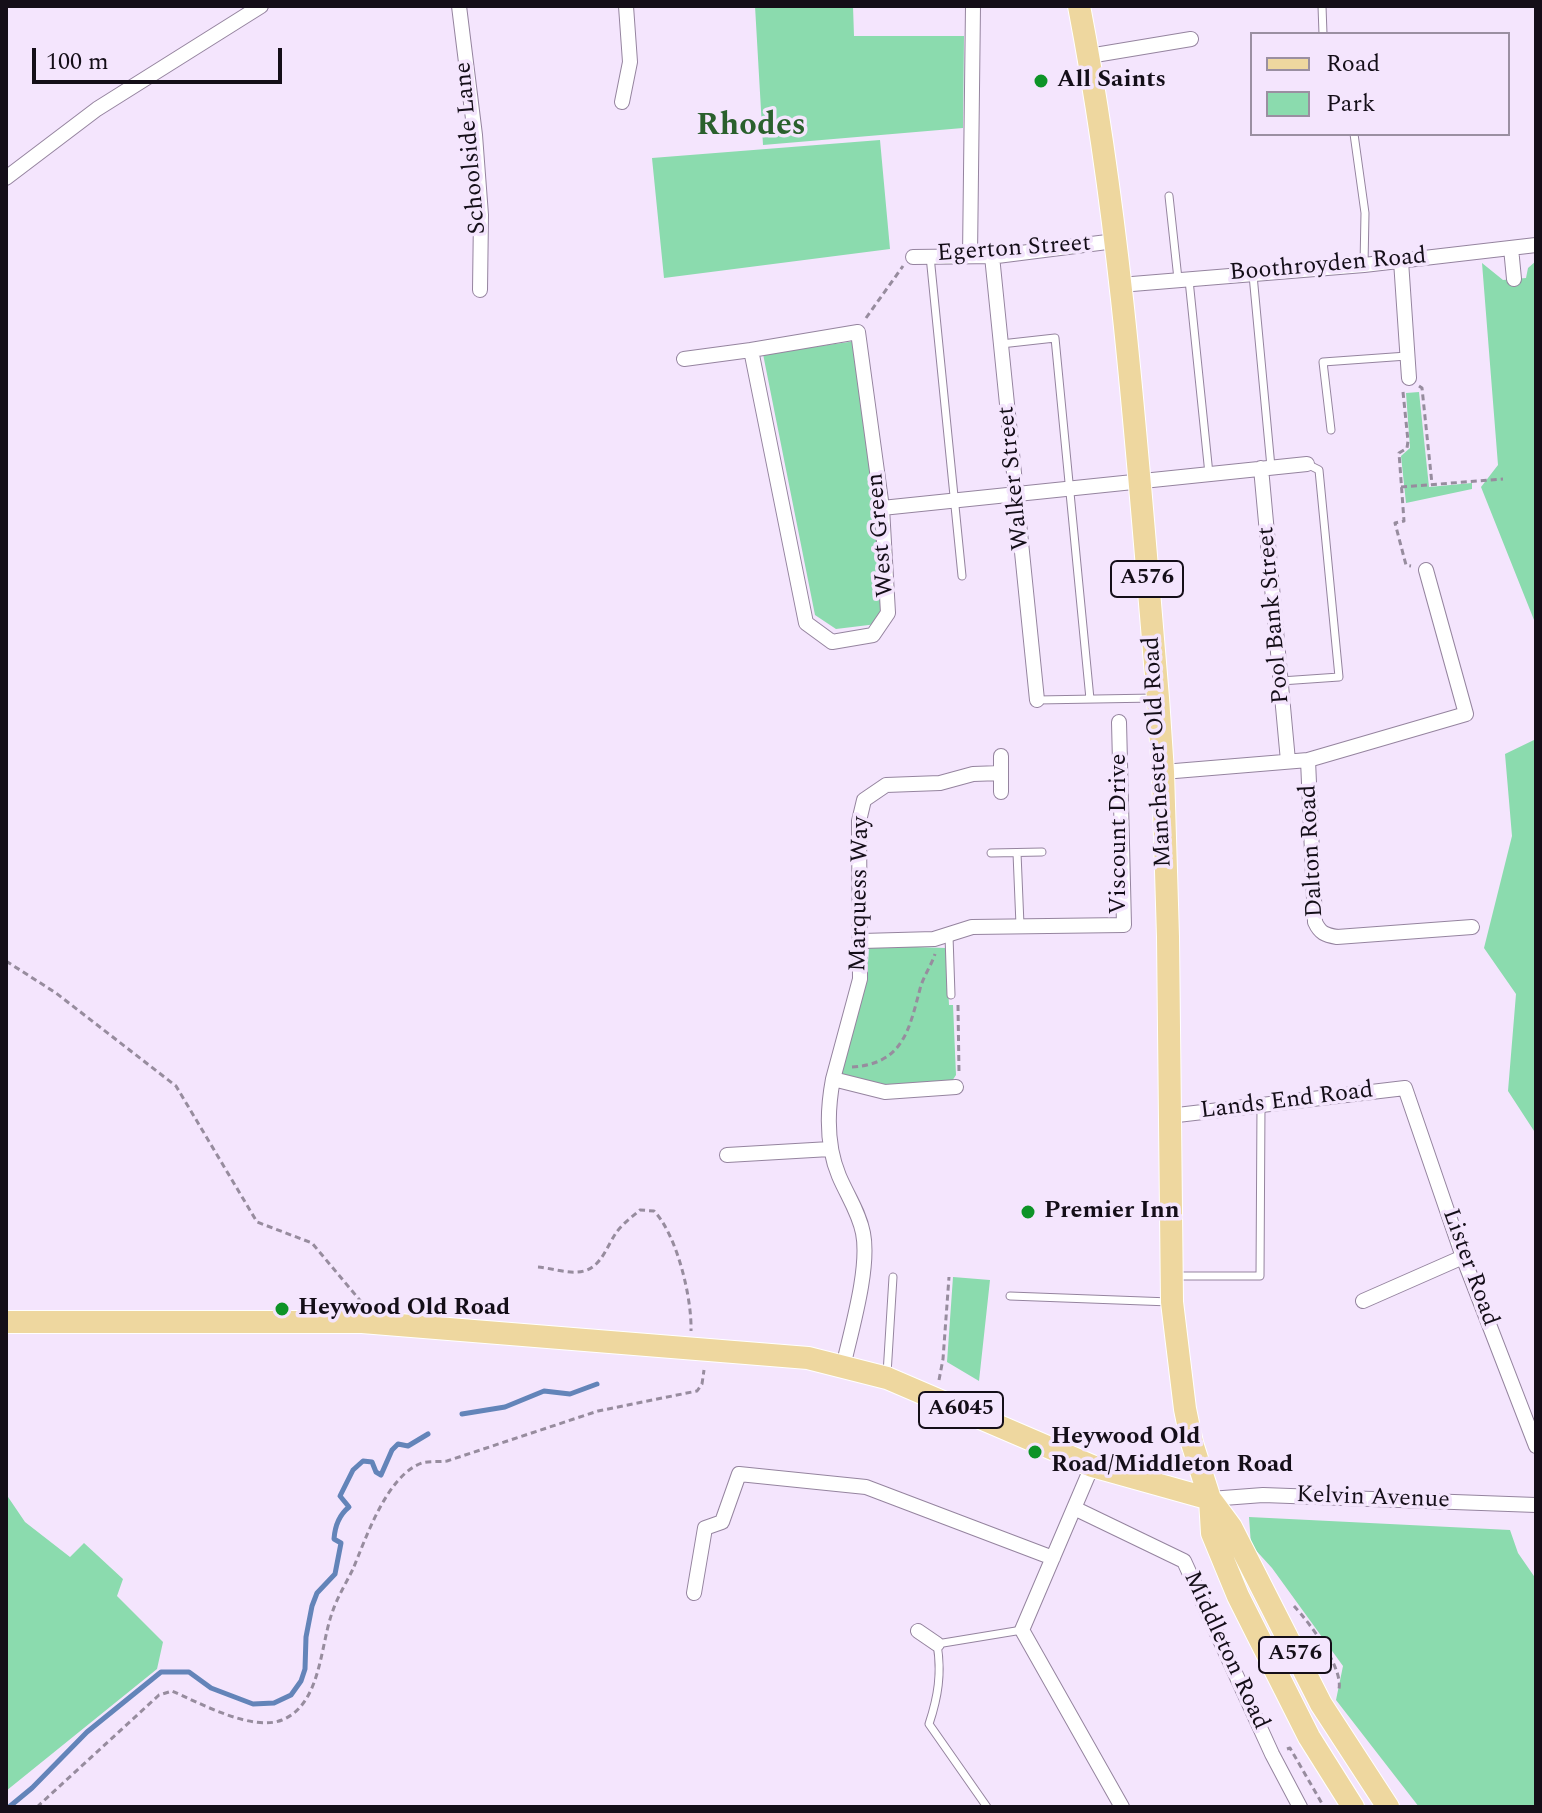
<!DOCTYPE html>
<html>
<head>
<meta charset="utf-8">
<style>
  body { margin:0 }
  #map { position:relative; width:1542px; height:1813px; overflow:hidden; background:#f4e5fd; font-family:Spectral,serif }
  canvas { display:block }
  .frame { position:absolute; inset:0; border:8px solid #140e18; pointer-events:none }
  .legend { position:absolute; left:1250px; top:32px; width:260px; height:104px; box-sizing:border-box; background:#f4e5fd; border:2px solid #9a8fa1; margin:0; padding:10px 14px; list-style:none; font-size:24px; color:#140e18 }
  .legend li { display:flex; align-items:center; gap:16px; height:40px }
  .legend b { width:40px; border:2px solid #9a8fa1 }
  .scale { position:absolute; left:32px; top:48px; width:250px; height:36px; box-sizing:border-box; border:4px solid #140e18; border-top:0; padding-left:10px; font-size:24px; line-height:28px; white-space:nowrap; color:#140e18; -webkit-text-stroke:6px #f4e5fd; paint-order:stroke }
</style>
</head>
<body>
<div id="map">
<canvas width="1542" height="1813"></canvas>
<div class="frame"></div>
<ul class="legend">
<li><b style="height:10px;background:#eed79f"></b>Road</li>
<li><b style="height:22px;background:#8bdbae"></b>Park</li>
</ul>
<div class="scale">100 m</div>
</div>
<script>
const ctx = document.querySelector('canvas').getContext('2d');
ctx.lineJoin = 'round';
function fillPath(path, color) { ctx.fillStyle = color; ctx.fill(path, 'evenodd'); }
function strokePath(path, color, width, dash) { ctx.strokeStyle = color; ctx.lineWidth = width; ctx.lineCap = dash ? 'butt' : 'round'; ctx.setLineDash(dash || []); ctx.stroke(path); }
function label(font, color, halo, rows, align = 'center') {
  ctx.font = font + ' Spectral,serif'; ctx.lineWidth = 7; ctx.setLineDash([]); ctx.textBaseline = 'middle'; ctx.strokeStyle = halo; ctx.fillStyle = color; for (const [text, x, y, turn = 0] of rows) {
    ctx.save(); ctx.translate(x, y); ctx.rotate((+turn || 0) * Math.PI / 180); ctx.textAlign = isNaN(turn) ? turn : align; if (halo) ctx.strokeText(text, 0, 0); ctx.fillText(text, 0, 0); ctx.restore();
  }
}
fillPath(new Path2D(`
  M755,6H853L854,36H964L963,128L763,145Z
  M880,140L890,249L664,278L652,158Z
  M1536,261V625L1481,487L1498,465L1482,263L1503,280L1526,278L1528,268Z
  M856,341L887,603L877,624L836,629L815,615L763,354Z
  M1419,392L1429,487L1472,483V489L1406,503L1401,456L1410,448L1406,393Z
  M1536,739V1134L1508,1091L1516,994L1484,948L1512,836L1505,754Z
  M887,946L946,948L949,1005H953L956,1075L952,1081L883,1087L837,1075C853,1028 867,998 869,947Z
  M953,1277L990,1280L979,1381L947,1362Z
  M6,1494L25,1522L70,1557L84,1543L123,1579L117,1596L163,1642L157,1669L6,1791Z
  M1249,1517L1510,1530L1518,1553L1536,1579V1807H1419L1336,1700L1343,1666L1272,1568L1251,1545Z`), '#8bdbae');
strokePath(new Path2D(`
  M462,1414L505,1407L544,1391L570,1394L597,1384
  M9,1807L32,1788L87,1732L161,1672H189L211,1688L253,1704L274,1703L291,1695L301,1681L305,1669L306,1637L312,1606L317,1593L335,1574L341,1543L334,1539C335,1525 339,1515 349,1507L340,1496L353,1470L363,1461L372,1462L376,1472L381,1475L392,1450L398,1444L408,1446L428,1434`), '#6384b9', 5);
const lane = new Path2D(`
  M1322,6L1323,34
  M1354,134L1365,213L1364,265
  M1169,196L1178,279
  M930,256L962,576
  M1253,275L1271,467
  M1189,280L1209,474
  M1001,344L1055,338L1090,699
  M1331,430L1323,362L1407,356
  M1281,681L1339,677L1319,470L1307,464
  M1037,700L1155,698
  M991,853L1042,852
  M1017,853L1020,925
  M949,936L951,995
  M1173,1276H1260L1261,1105
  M1010,1296L1170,1302
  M887,1374L893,1277
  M987,1807L929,1724C938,1697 942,1673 937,1644L1022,1630`);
const street = new Path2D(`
  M459,6L475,135L481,215L480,290
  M1089,56L1191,39
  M622,102L630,62L626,6
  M6,178L97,109L261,6
  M1511,248L1514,279
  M970,256L973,6
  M992,256L1037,700
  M913,257L997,256L1115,241
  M1401,261L1409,378
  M1120,285L1364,265L1536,245
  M684,359L751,350L806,623L832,642L873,635L888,613L882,508L858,332L751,350
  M1261,468L1288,761
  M882,508L1307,464
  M1001,756V792
  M1308,760L1315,922C1320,933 1325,935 1337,937L1472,927
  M1163,772L1308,760L1466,714L1426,570
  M862,941L934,939L972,927L1124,925L1119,722
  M833,1079L860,979L859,821L864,800L886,785L940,783L973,774L1001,773
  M1169,1116L1405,1088L1463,1257L1536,1446
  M727,1155L830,1149
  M1363,1301L1463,1257
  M843,1367C851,1331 870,1268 863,1233C859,1212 847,1195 839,1176C826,1145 827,1111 833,1079L885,1092L956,1087
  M1092,1466L1022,1630L1122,1807
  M1210,1499L1263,1495L1536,1505
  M1074,1508L1184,1561L1272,1754L1300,1807
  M694,1593L705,1528L722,1522L739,1474L866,1487L1053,1558
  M918,1631L937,1644`);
const primary = new Path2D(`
  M1079,6C1123,234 1138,467 1158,698L1163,772L1168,937L1172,1302L1185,1409L1192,1443L1210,1499L1212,1533L1238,1596L1309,1737L1353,1807
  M6,1322H362L808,1358L887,1378L1092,1466L1210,1499
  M1211,1500L1231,1527L1321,1704L1388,1807`);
strokePath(lane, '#95849f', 9);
strokePath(street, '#95849f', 16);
strokePath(primary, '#fff', 24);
strokePath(new Path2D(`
  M866,318L903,266
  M1419,386L1422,388L1432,484
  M1403,392L1408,441L1407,448L1399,453L1404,521L1395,523L1406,565L1411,566
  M1401,487L1503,479
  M6,961L56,993L176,1086L257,1222L312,1243L363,1304
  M958,1005L959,1073
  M852,1067C903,1064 909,1030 920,989C923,977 931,966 935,954
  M538,1267C552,1268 570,1275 584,1271C601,1267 607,1246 616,1233C622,1224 632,1217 640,1210L654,1211C677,1235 692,1298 691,1331
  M939,1380L943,1359L949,1277
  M1294,1606C1309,1622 1347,1672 1338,1692
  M1287,1749L1290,1748L1324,1807
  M37,1807L159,1695L172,1691C200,1703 252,1732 282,1720C321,1704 320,1647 332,1613C337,1598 346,1583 353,1569C366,1538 387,1475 422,1463C429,1461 439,1462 447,1461L598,1411L697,1391L702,1384L704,1370`), '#978c9e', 3, [6, 4]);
strokePath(lane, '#fff', 7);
strokePath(street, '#fff', 14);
strokePath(primary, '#eed79f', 22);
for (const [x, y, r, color] of [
  [1041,81,8,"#0d9327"],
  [1028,1212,8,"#0d9327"],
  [282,1309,8,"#0d9327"],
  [1035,1452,8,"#0d9327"]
]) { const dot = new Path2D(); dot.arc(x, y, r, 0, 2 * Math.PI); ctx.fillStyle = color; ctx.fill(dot); strokePath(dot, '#f4e5fd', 3); }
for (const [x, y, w] of [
  [1147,579,72],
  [961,1410,84],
  [1295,1655,72]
]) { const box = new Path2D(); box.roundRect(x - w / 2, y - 18, w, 36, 6); ctx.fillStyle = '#f4e5fd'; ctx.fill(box); strokePath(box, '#140e18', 2); }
label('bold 22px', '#140e18', null, [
  ["A576",1147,579],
  ["A6045",961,1410],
  ["A576",1295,1655]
]);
label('bold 24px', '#140e18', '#f4e5fd', [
  ["All Saints",1057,81],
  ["Premier Inn",1044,1212],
  ["Heywood Old Road",298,1309],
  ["Heywood Old",1051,1438],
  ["Road/Middleton Road",1051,1466]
], 'left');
label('24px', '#140e18', '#f4e5fd', [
  ["Schoolside Lane",472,148,-95],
  ["Egerton Street",1014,250,-4],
  ["Boothroyden Road",1328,266,-5],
  ["Walker Street",1015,478,-96],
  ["West Green",882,535,-95],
  ["Pool Bank Street",1275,615,-95],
  ["Manchester Old Road",1159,752,-93],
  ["Viscount Drive",1120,834,-90],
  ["Dalton Road",1313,851,-93],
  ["Marquess Way",861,894,-89],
  ["Lands End Road",1287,1102,-7],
  ["Lister Road",1469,1268,70],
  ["Kelvin Avenue",1373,1499,2],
  ["Middleton Road",1225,1651,65]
]);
label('bold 32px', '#2a602d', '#f4e5fd', [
  ["Rhodes",751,128]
]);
</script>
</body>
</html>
